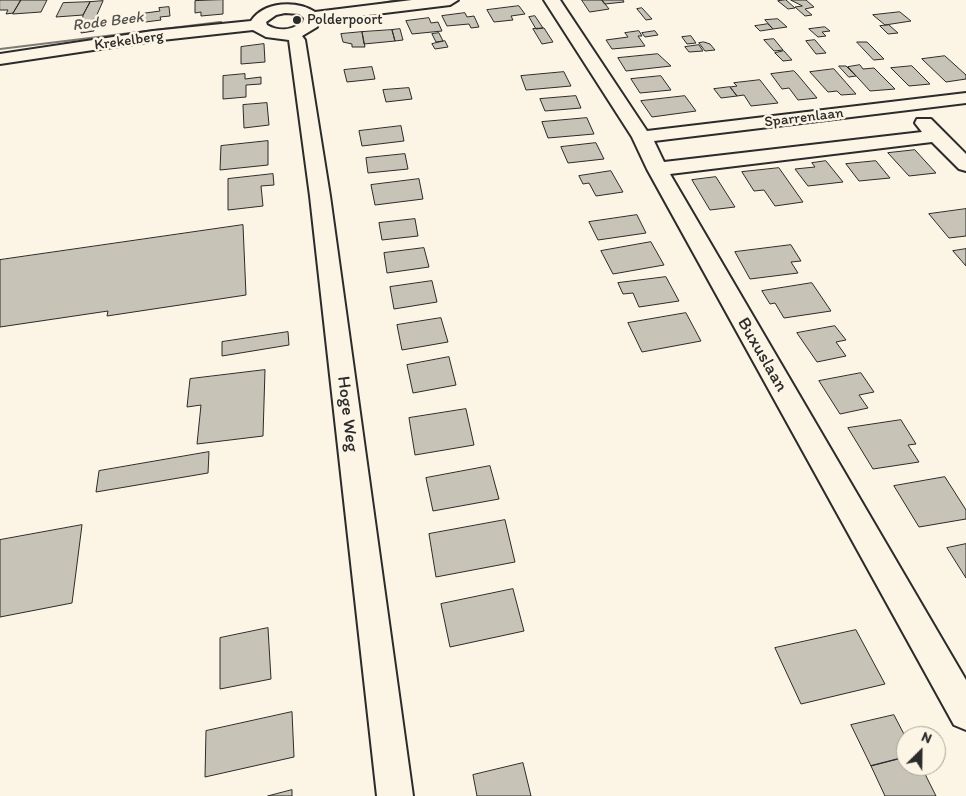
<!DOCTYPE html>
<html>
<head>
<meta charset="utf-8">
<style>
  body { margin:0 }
  #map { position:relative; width:966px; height:796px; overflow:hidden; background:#fcf5e5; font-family:Itim,sans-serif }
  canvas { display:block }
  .north { position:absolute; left:896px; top:726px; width:50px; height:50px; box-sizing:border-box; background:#fcf5e5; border:1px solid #a8a49b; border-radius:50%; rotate:23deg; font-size:14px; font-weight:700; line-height:20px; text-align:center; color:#2b2b2b }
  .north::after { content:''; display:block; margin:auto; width:18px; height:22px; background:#2b2b2b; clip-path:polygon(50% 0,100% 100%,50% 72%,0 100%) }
</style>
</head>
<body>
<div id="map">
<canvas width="966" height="796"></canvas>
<div class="north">N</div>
</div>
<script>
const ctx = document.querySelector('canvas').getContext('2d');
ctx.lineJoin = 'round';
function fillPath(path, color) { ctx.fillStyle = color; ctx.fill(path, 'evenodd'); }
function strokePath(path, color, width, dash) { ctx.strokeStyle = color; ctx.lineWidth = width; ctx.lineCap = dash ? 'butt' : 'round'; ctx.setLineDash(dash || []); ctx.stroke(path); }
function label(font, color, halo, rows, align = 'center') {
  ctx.font = font + ' Itim,sans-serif'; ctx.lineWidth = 5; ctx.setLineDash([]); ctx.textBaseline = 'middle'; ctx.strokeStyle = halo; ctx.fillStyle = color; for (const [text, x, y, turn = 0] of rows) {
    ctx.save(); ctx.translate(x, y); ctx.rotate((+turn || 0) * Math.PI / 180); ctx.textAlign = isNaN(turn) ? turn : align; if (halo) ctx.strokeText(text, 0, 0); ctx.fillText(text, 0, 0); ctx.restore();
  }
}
fillPath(new Path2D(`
  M392,0H403L368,6L366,5Z
  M220,21H222V23L0,50V48Z`), '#7d7b74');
const building = new Path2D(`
  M0,0H21L13,13L6,14L8,10H0Z
  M21,0H47L41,12L13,14Z
  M223,0V14L201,16V12L195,13V1Z
  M582,0H602L609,9L590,12Z
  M602,0H623L624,2L605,4Z
  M786,0L795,8L788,9L778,1Z
  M791,0H806L814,7L805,9L812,15L805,16L795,7L802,6Z
  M103,1L95,19H93L94,31L81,33L83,15L90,2Z
  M90,2L83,15L56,17L63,3Z
  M519,6L525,14L511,16L513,20L494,22L487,10Z
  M169,7L170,16L160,17L161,20L130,24L131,15L160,11L159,8Z
  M642,8L652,19L646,20L637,9Z
  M900,12L911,21L885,25L873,15Z
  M465,13L467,17L474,16L479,27L471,28L469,24L447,26L442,16Z
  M535,16L543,28L536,29L529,17Z
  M429,18L431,23L438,22L442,31L412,34L406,21Z
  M778,19L787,27L773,29L765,20Z
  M768,24L773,29L760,31L755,26Z
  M889,25L898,33L888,34L880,26Z
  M825,27L830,31L822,32L826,36L818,37L809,29Z
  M543,28H544L553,42L542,44L533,29Z
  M400,29L403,40L395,41L392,30Z
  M392,30L395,41L364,44L362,32Z
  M639,31L642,36H638L645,46L612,49L606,40L628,37L625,33Z
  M655,31L658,35L645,37L642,33Z
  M362,32L365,47H352V44L343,42L341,34Z
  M439,33L443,41L436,42L432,34Z
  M691,36L696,43L687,44L682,37Z
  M774,39L783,50L774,51L764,40Z
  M815,40L826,53L816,54L806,41Z
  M445,41L448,47L435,49L432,44Z
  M704,42L710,44L715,50L705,51L699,43Z
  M857,42H867L884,59L874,60Z
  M264,44L265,62L241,64V47Z
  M699,45L703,51L689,52L685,47Z
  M784,51L792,60L783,61L775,53Z
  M658,54L671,66L626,71L618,58Z
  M945,56L966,75V79L946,82L922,59Z
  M860,65L863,69L874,68L895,89L870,91L848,67Z
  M839,66H846L856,76L849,77Z
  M912,66L930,84L909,86L891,68Z
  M372,67L375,79L347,82L344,70Z
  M834,69L856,94L841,95L837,91L828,92L810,72Z
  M794,71L797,74L817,98L798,100L789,88L782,89L771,74Z
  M564,72L571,86L526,90L521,76Z
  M245,74V79L261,77V84L246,85V97L223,99V76Z
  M661,76L671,90L640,93L631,79Z
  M760,80L778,103L751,106L744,95L737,96L730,87L737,86L734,83Z
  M730,87L737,96L721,98L714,89Z
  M409,88L412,99L386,102L383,90Z
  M576,96L581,108L545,111L540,99Z
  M685,96L696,111L652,117L641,101Z
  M267,103L269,125L244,128L243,105Z
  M587,118L594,134L548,138L542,122Z
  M401,126L404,141L362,146L359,131Z
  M268,141V165L220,170L221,146Z
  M596,143L604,159L568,163L561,147Z
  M915,150L936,173L909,176L888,153Z
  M405,154L408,169L368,173L366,158Z
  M826,161L843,182L808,186L795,169L815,167L812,163Z
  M876,161L890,178L859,181L846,164Z
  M779,168L803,202L775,206L764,190L754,191L742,172Z
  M611,171L623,192L596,196L589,183L583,184L579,176Z
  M273,174L274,185L261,186L263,206L228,210V179Z
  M716,177L735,207L710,210L692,180Z
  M419,179L423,199L375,205L371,185Z
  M966,209V236L949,238L929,214Z
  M637,215L646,233L598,240L589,222Z
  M415,219L418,236L382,240L379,223Z
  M243,225L246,295L107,316L108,311L0,327V260Z
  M651,242L664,265L613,274L601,251Z
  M791,245L801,261L791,262L798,273L750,279L735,252Z
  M424,248L429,267L387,273L384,253Z
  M966,249V266L953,251Z
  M666,277L679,301L639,307L633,293L623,294L618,283Z
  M432,281L437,302L394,309L390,287Z
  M812,283L831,311L784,318L775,303L770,304L762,291Z
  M686,313L701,341L642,352L628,323Z
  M441,318L448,342L402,350L397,325Z
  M835,326L846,340L836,342L846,356L817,362L797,333Z
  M288,332L289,345L222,356V342Z
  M449,357L456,385L413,393L407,365Z
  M265,370L263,436L197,444L201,405L187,407L190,379Z
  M861,373L874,392L859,395L868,408L840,414L819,381Z
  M466,409L474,445L415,455L409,418Z
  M901,420L916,444L908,445L919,462L873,469L848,428Z
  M209,452L208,473L96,492L99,471Z
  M490,466L499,499L433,511L426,478Z
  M945,477L966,510V519L919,527L894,486Z
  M505,520L515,562L436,577L429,534Z
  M82,525L72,603L0,617V540Z
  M966,544V578L947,548Z
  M513,589L524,631L450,647L441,604Z
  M268,628L271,679L220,689V638Z
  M856,630L885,684L801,704L775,648Z
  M292,712L294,757L205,777L206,731Z
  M894,715L906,738V757L871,766L851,725Z
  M906,757V766H921L936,796H885L871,766Z
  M523,763L531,796H477L473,775Z
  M292,790V796H268Z`);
fillPath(building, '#c8c3b7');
strokePath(building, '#2b2b2b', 1);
const minor = new Path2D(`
  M412,0H458L450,5L319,21L317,27L302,36L305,40L330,196L413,796H377L310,196L289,40L266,37L253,30L153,41L0,64V54L153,31L251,21C264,1 297,0 315,12ZM285,13L299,14L304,18L303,22C292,30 279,32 267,25L266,22L276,15Z
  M544,0H560L647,131L966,93V103L654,141L664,162L922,132L915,123L917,119H931L966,154V171L959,169L932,142L670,174L966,680V730L954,725L647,169L632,137Z`);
strokePath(minor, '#2b2b2b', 4);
fillPath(minor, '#fcf5e5');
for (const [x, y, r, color] of [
  [297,20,5,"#2b2b2b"]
]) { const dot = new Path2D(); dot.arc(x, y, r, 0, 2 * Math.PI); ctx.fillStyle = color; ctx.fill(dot); strokePath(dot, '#fcf5e5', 2); }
label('15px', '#2b2b2b', '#fcf5e5', [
  ["Polderpoort",307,20]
], 'left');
label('15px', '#2b2b2b', '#fcf5e5', [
  ["Krekelberg",129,41,-8],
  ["Sparrenlaan",804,118,-7]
]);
label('italic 16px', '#545350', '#fcf5e5', [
  ["Rode Beek",108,22,-7]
]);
label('18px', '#2b2b2b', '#fcf5e5', [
  ["Buxuslaan",762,355,60],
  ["Hoge Weg",347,414,83]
]);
</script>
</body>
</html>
